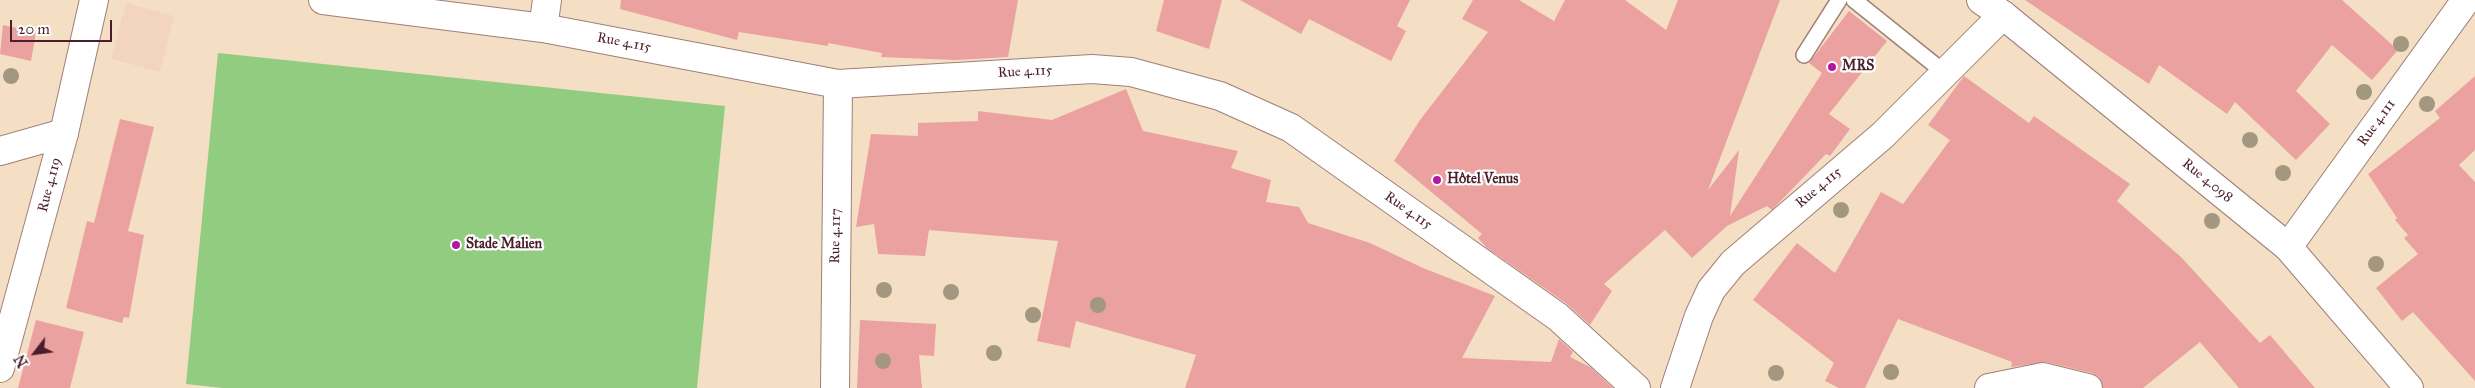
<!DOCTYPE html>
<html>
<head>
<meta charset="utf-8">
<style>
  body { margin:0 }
  #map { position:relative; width:2475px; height:388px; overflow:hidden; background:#f4dfc4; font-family:"IM FELL Great Primer",serif }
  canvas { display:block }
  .north { position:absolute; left:10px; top:328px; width:50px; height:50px; -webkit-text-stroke:4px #fff; paint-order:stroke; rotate:240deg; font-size:14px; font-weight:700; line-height:20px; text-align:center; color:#4a1f2b }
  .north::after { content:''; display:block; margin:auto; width:18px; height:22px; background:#4a1f2b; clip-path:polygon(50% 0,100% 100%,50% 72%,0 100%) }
  .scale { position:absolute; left:10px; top:20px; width:102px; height:22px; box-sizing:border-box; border:2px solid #4a1f2b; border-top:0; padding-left:6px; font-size:15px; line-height:18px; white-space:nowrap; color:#4a1f2b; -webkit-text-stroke:4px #fff; paint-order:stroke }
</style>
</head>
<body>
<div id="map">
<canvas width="2475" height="388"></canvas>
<div class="north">N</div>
<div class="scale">20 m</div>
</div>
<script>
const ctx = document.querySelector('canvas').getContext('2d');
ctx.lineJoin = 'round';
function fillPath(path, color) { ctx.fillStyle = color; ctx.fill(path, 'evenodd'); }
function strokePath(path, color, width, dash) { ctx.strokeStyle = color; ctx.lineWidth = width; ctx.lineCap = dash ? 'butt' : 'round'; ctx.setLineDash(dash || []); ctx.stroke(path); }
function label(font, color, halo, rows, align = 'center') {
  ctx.font = font + ' "IM FELL Great Primer",serif'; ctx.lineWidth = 4.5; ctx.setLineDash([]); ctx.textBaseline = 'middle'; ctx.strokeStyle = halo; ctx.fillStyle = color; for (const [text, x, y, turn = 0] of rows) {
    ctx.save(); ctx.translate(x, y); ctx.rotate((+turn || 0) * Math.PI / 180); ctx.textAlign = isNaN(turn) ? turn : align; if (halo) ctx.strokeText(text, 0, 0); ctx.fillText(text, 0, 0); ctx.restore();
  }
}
fillPath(new Path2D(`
  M126,3L174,16L160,72L111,59Z`), '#f3d4bf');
fillPath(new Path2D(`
  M218,53L725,106L697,388H223L186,384Z`), '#92cc80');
fillPath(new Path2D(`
  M621,0H1018L1008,57L956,60L881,57L882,53L828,43V46L739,32L737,40L620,9Z
  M1164,0H1222L1209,49L1156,31Z
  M1240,0H1410L1397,26L1406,31L1391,61L1309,19L1301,34Z
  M1473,0H1519L1554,21L1565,0H1625L1666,30L1678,0H1780L1708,190L1739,150L1730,216L1822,73L1809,63L1849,11L1887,41L1829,114L1850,129L1830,156L1826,154L1772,210L1767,206L1727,226L1692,258L1665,230L1604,284L1612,291L1590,325L1567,304L1487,248L1478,238L1482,234L1394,161L1420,120L1488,32L1462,19Z
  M2025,0H2342L2398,50L2372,80L2332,45L2296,91L2330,124L2296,160L2235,102L2227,114L2159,65L2149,84Z
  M3,25L36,32L31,61L0,54Z
  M1964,76L2029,123L2034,116L2130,184L2117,201L2181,257L2260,343L2270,335L2315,388H2239L2200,342L2143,388H2103L2099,377L2092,373L2046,362L2011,367L2012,362L1898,319L1865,388H1839L1825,381L1834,363L1753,300L1797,243L1835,273L1881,192L1903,204L1950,140L1928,125Z
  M2475,76V150L2459,165L2475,182V381L2413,312L2402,321L2376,288L2418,254L2404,238L2408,235L2395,220L2397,218L2368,174L2440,118L2435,111Z
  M1126,89L1143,131L1238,151L1231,168L1271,180L1266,202L1299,207L1308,223L1370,243L1423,268L1495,296L1462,358L1551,362L1559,339L1573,352L1570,357L1590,367L1613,388H1185L1196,355L1076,321L1070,348L1037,341L1058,241L929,230L925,256L878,254L874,224L856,227L871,134L918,136V123L978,121V111L1052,120Z
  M120,119L154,127L128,231L144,235L129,318L124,317L122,323L66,308L87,221L94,223Z
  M36,320L84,332L70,388H18Z
  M860,320L936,324L934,356L919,355L922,388H857Z`), '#eaa1a0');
const service = new Path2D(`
  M1854,0L1945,73
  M1804,55L1839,0`);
const minor = new Path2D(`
  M323,0L543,28L838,84L1092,69L1131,72L1220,96L1291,128L1558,317L1636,388
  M543,28L547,0
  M0,151L64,133
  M2288,247L2466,0
  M835,388L838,84
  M1675,388L1699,316L1711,290L1733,263L1883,135L2003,15
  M1989,388L2043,377L2088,388`);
const tertiary = new Path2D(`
  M0,368L64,133L94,0`);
const secondary = new Path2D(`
  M1981,0L2003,15L2288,247L2409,388`);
strokePath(service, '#9f7f78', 18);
strokePath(minor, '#9f7f78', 30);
strokePath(tertiary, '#9f7f78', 30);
strokePath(secondary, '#9f7f78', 30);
strokePath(service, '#fff', 15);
strokePath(minor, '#fff', 28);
strokePath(tertiary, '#fff', 28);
strokePath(secondary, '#fff', 28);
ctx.fillStyle = '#a49780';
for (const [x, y] of [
  [2401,44],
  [11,76],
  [2364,92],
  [2427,104],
  [2250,140],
  [2283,173],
  [1841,210],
  [2212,221],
  [2376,264],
  [884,290],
  [951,292],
  [1098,305],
  [1033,315],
  [994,353],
  [883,361],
  [1891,372],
  [1776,373]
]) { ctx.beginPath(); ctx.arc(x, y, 8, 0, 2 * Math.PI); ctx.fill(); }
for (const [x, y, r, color] of [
  [1832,67,5,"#b5179e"],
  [1437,180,5,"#b5179e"],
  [456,245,5,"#b5179e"]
]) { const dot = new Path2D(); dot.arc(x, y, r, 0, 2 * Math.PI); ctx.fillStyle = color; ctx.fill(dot); strokePath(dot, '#fff', 2); }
label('14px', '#4a1f2b', '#fff', [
  ["Rue 4.115",624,43,11],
  ["Rue 4.115",1025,72,-3],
  ["Rue 4.111",2377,123,-54],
  ["Rue 4.098",2207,181,39],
  ["Rue 4.119",50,185,-75],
  ["Rue 4.115",1819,188,-40],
  ["Rue 4.115",1408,211,35],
  ["Rue 4.117",836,236,-89]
]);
label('bold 14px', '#4a1f2b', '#fff', [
  ["MRS",1842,67],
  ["Hôtel Venus",1447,180],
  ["Stade Malien",466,245]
], 'left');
</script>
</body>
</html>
